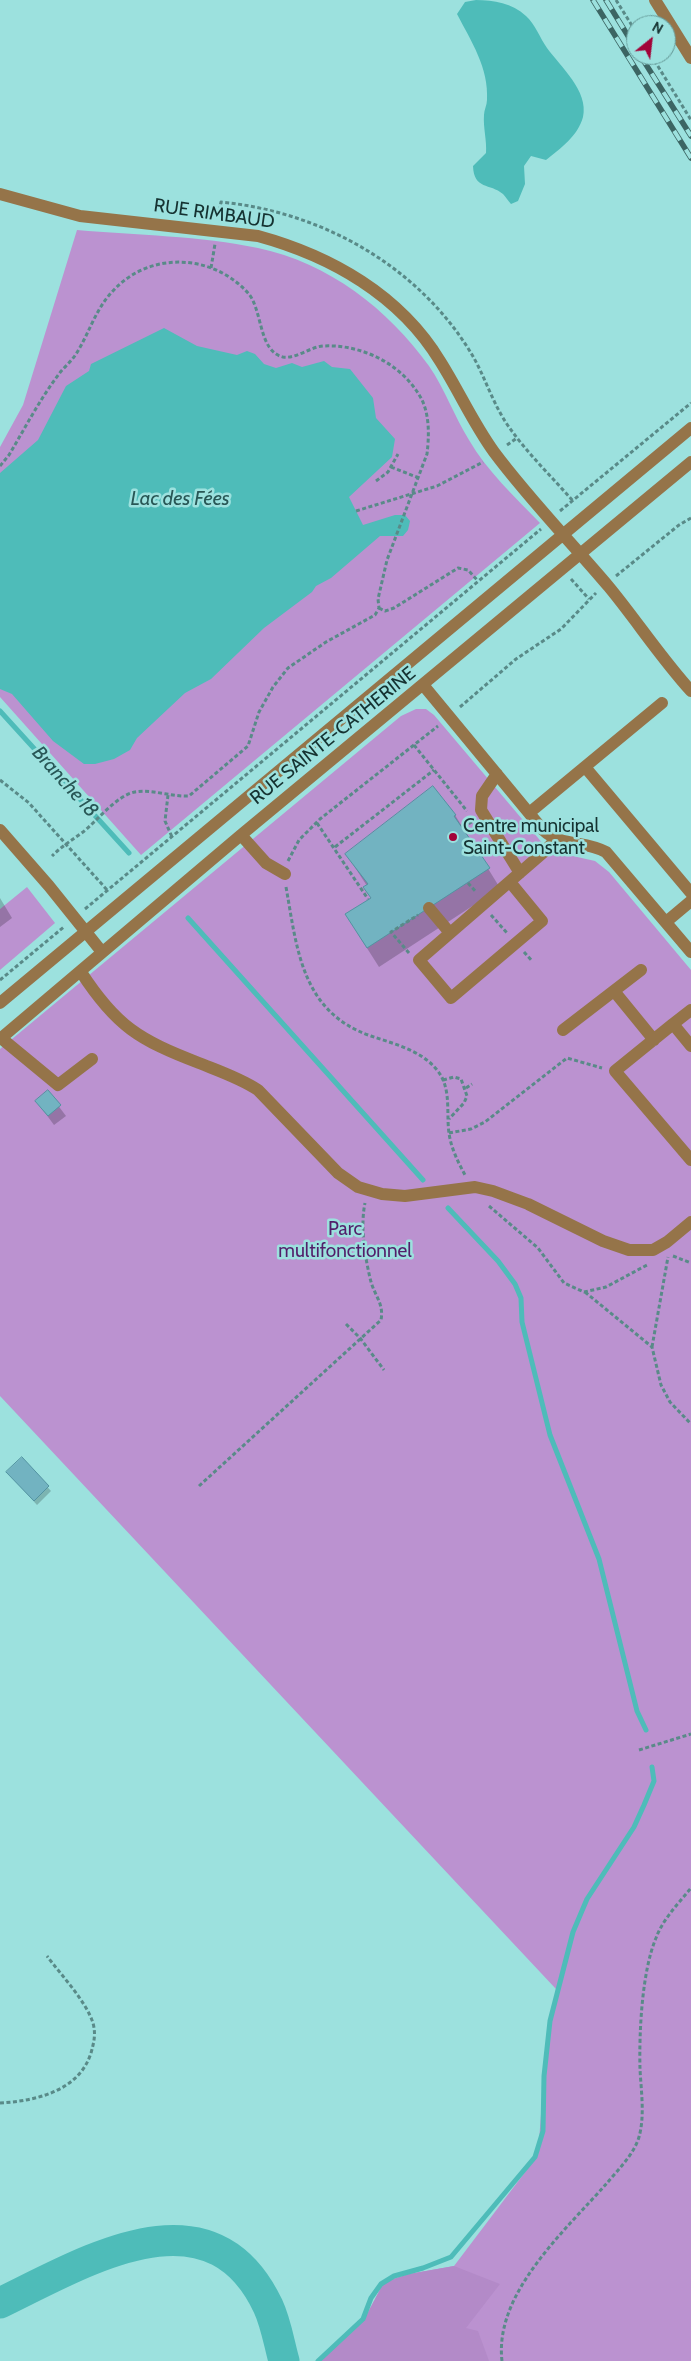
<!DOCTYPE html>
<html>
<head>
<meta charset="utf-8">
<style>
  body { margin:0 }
  #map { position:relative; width:691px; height:2361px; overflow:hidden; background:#9ce1de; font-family:Cabin,sans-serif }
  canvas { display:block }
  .north { position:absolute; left:626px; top:15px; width:50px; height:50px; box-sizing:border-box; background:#9ce1de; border:1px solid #669b99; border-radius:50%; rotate:29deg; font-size:14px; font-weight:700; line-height:20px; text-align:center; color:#153231 }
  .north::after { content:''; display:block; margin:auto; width:18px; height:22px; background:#a20338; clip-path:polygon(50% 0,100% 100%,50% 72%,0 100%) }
</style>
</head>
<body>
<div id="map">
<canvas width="691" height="2361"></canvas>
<div class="north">N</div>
</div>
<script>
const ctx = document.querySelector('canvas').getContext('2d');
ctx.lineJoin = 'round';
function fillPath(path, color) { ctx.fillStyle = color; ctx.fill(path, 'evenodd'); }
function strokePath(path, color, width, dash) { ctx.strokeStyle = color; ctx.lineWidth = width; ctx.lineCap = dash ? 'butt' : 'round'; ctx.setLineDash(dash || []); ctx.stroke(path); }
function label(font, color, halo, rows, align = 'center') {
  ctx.font = font + ' Cabin,sans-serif'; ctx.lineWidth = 5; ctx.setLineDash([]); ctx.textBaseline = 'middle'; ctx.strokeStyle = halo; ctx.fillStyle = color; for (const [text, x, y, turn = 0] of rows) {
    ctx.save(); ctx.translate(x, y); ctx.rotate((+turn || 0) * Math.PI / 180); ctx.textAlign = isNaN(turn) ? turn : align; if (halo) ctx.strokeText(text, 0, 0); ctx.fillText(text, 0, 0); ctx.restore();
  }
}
fillPath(new Path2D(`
  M77,230C136,235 201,236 258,248C329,263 388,309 429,366C445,389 454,416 469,440C487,471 515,497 540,523L141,855L0,697V447L23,405Z
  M416,709H426L434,715L544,845L555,852L595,861L609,872L691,970V2361H321L365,2318L384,2282L409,2274L454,2266L538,2155L546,2046L556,1989L0,1396V1049L401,716Z
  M27,887L55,923L0,970V909Z`), '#bb92d0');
fillPath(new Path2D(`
  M454,2266L500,2284L466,2328L478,2331L489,2361H321L365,2318L384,2282L409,2274Z`), '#b38ac8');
fillPath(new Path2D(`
  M476,0C494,0 512,3 526,16C535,24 540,38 547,48C560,66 589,91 583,117C578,136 560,149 546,160L531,156L524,166L525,184L518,201L511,204C508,201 506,197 503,194C490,183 474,190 473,166L486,153C487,140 483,128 484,115C484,110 487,105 487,100C489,68 471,41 457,14L465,2Z
  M164,328L197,346L237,355L247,351L255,354L264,364L276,368L292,363L302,367L324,361L332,367L350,369L373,398L376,418L395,439L392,457L349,497L363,525L395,515H405L410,521L408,530L403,536H380L331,578L316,586L312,592L264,628L211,679L185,693L137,738L130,750L114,759L95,764H84L53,741L12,694L0,689V473L38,440L66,386L89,371L91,364Z`), '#4ebcb9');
fillPath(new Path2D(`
  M637,21L640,25H636V27L634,23Z
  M455,815L500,888L379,967L358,934L372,898L367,886L347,855Z
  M0,898L12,918L0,927Z
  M48,1092L66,1116L54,1125L37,1102Z
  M22,1459L51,1491L37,1505L8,1473Z`), '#0003');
strokePath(new Path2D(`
  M0,711L129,853
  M188,918L423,1180
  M448,1208L498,1261L515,1284L521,1298L522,1322L550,1435L599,1559L637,1711L646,1730
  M318,2361L363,2319L371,2298L381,2284L394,2276L423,2268L451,2257L535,2157L543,2131L544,2076L550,2021L573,1932L587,1899L634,1827L644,1805L654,1781L652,1767`), '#4ebcb9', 5);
strokePath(new Path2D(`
  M0,2303C85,2262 210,2184 268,2306C276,2323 279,2343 284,2361`), '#4ebcb9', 31);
const building = new Path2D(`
  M433,786L456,815L454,816L490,868L367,948L345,914L371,898L363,887L368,884L345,854Z
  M48,1090L61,1105L48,1116L35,1101Z
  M22,1457L49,1486L34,1501L6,1472Z`);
fillPath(building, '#72b3c1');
strokePath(building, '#5393a1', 1);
strokePath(new Path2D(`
  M616,0L636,32
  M651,55L691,120
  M218,217L221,202C322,212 418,266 471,353C485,376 493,405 509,427C527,453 552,477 573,501
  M211,268L215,244
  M507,445L517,438
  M0,466L9,455C25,428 40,399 59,374C64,367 71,362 76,354C89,334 95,310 112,292C148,251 212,253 248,293C263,310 258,351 283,357C296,359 310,347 323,346C362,344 402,364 421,398C430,415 429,437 427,454L387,560L378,599L379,608L375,615L326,642L288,668L273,687L259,712L248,746L189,796C171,797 153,789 135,792C117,795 97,821 83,832C72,840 62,846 52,856
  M391,467L419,478
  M376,481L388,472L398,454
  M356,511L437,486L483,462
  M560,511L691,403
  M616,576L679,525L691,518
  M571,579L589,599
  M379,608L385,611L394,608L458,568L468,570L478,581
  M460,707L516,659L561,629L596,593
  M414,745L467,811
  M0,780L29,803L108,891
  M168,795L165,821L172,837
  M317,823L368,899
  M463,827L473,821
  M335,847L434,770
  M288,861L299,840L320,819L438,726
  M468,883L476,892
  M286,887C297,948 301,1012 371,1036C394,1044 421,1050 437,1070C452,1088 446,1113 449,1133C451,1148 458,1162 465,1175
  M85,909L541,529
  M491,915L507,933
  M524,952L532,961
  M409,953L391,932L418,915
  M0,980L65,926
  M443,1080L454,1077L461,1079L467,1096L464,1103L449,1119
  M466,1088L472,1084
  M449,1133L471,1129L485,1122L567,1058L602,1068
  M489,1206L538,1248L564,1283L584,1292L606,1287L647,1265
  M673,1256L691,1263
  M585,1292L652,1347L661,1385L670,1402L691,1424
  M346,1324L360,1338L384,1370
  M652,1347L668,1257
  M199,1486L381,1320C384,1304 375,1296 371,1282C365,1258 360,1227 365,1203
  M639,1750L691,1734
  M0,2103C36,2101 79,2091 91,2053C94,2042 96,2034 93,2023C86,2001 61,1975 47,1956
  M502,2361C494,2293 565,2231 607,2183C618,2170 634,2154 639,2137C645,2116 641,2090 640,2069C639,2032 642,1971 656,1938C663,1919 678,1904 691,1888`), '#598a88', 3, [4, 2.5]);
strokePath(new Path2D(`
  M655,0L691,58
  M0,194L80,216L258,236C331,256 400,295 440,361C459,391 473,423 494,452C529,499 571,542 609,587C637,621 661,658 691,691
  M424,686L543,830C561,847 585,840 606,852L691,952
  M585,767L691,893
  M497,774L482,796L481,810L520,873
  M529,813L662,703
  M0,830L49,886L102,952
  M241,835L266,863L285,874
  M510,882L542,921L451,998L419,960L545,851L556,839
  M429,908L450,933
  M666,922L691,901
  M81,972C116,1026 139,1040 199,1063C219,1071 240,1078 258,1090L338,1173L358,1187L382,1194L405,1196L475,1187L493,1191L528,1204L603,1241L629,1250H653L667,1242L691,1222
  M614,991L654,1040
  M0,1003L691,428
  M691,1010L673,1024L691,1046
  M673,1024L615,1071L691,1160
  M563,1030L641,970
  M1,1038L58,1085L92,1059
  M0,1039L241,835L691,462`), '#957449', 12);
const rail = new Path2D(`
  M593,0L691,158
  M606,0L636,49
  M640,55L691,136`);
strokePath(rail, '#3c6563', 5.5);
strokePath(rail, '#9ce1de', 4, [11]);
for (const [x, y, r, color] of [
  [453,837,5,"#a20338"]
]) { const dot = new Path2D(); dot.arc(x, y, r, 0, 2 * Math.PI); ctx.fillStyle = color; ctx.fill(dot); strokePath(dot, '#9ce1de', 2); }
label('19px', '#153231', '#9ce1de', [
  ["RUE RIMBAUD",214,214,8],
  ["RUE SAINTE-CATHERINE",333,736,-39]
]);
label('19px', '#153231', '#9ce1de', [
  ["Centre municipal",463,826],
  ["Saint-Constant",463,848]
], 'left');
label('19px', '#521f6a', '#9ce1de', [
  ["Parc",345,1229],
  ["multifonctionnel",345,1251]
]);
label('italic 20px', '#285756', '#9ce1de', [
  ["Lac des Fées",180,499],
  ["Branche 18",65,782,48]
]);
</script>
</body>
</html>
